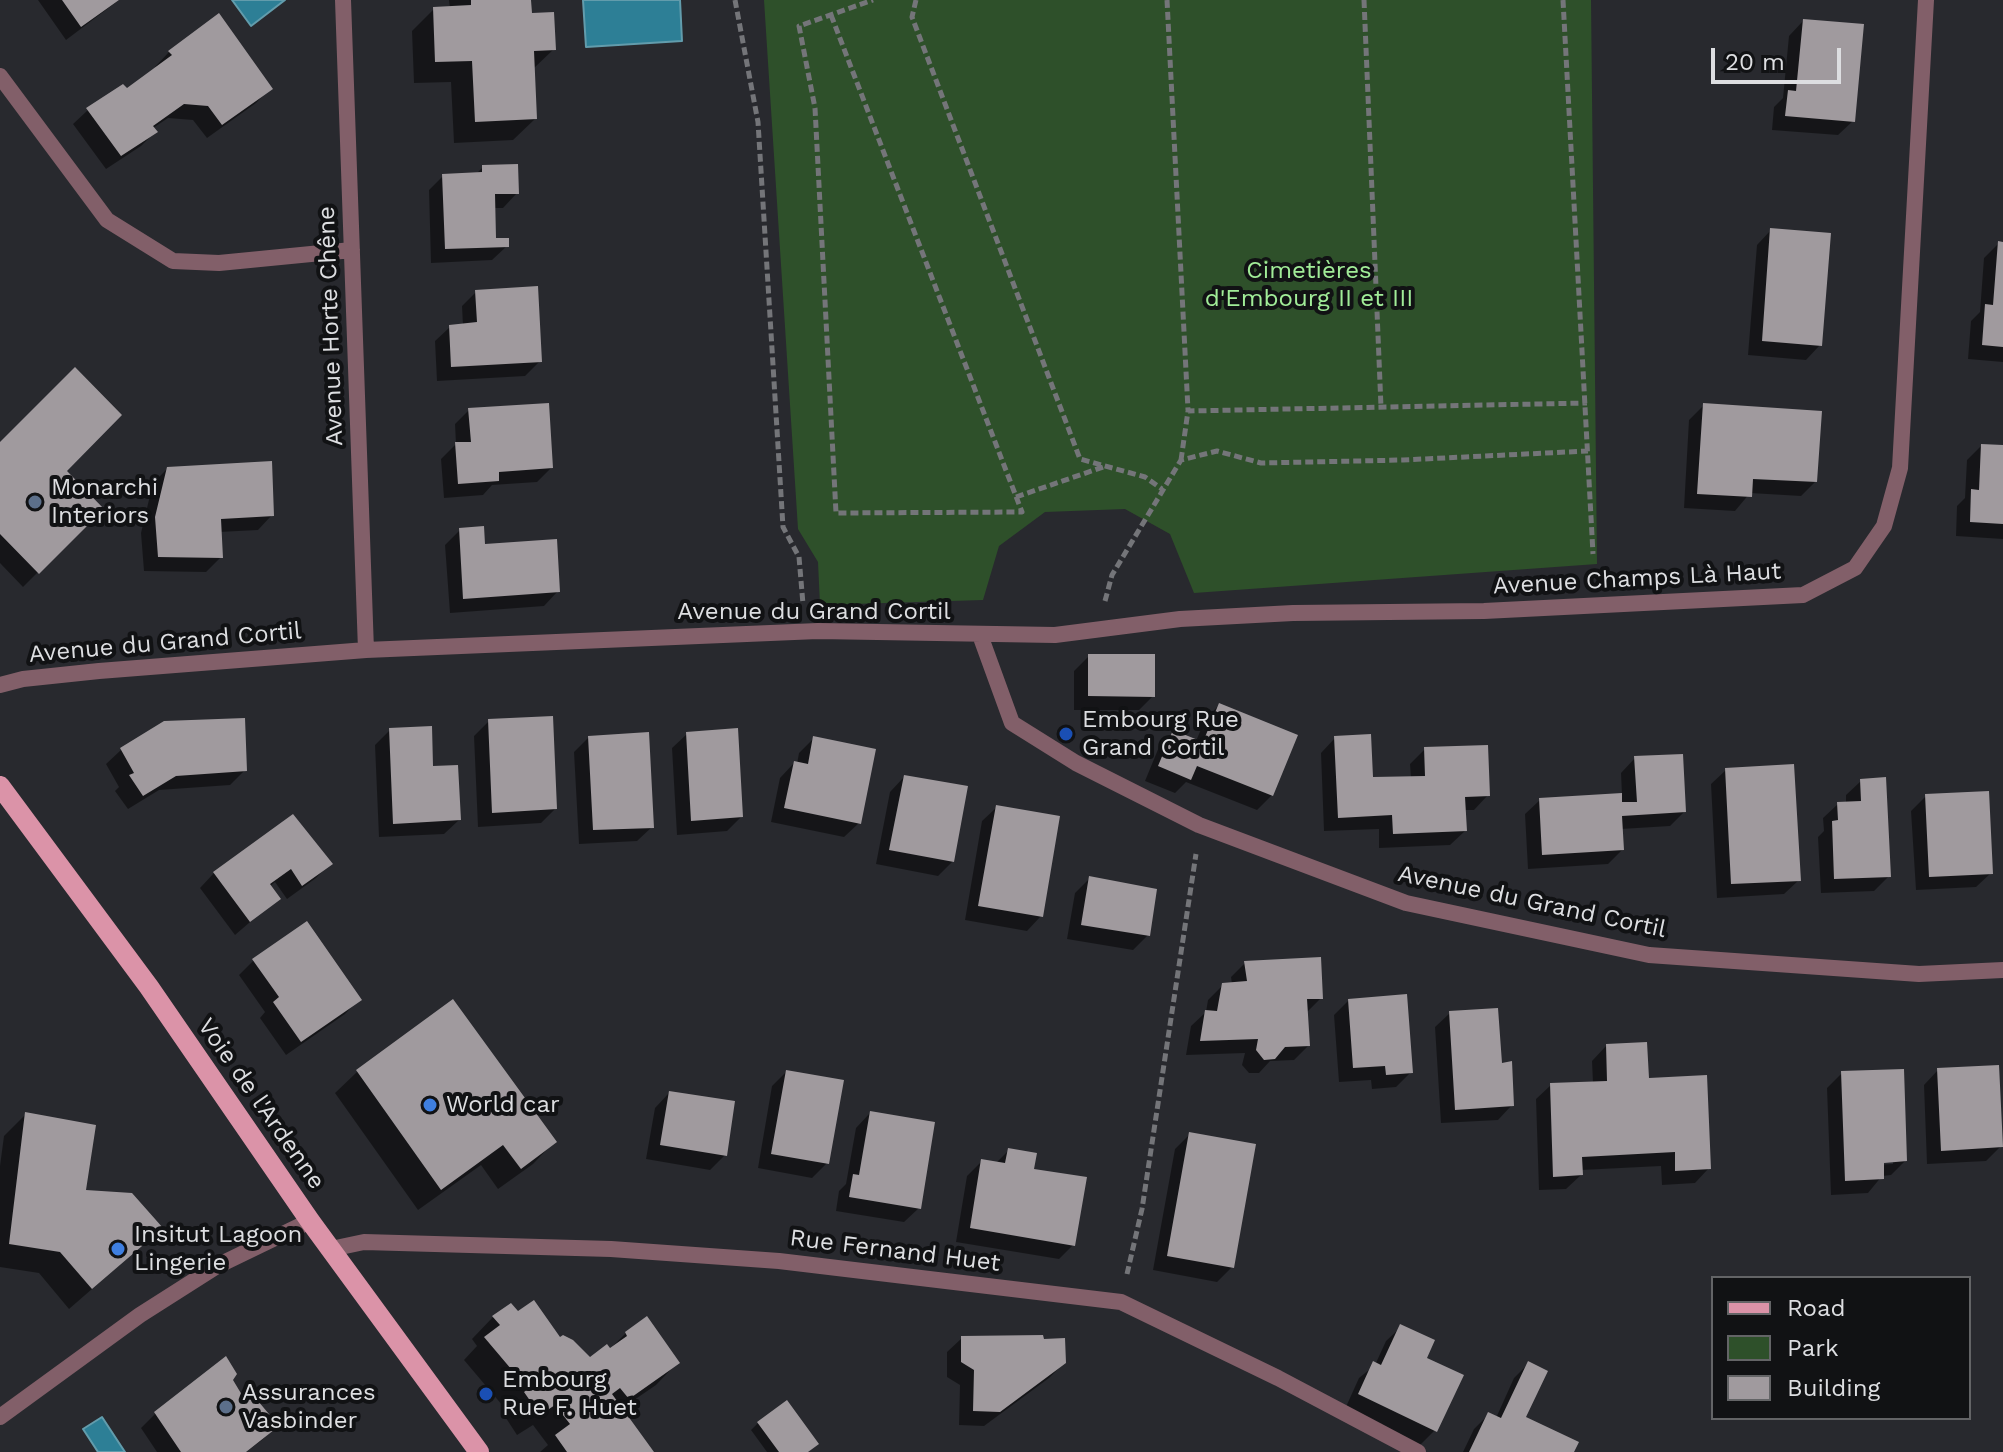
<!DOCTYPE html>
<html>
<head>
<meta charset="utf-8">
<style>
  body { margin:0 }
  #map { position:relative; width:2003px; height:1452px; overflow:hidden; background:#28292e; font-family:"Work Sans",sans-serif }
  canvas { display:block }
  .legend { position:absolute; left:1711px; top:1276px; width:260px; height:144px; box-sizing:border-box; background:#111214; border:2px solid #636466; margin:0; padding:10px 14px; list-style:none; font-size:24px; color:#dddee1 }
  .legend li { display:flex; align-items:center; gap:16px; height:40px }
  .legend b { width:40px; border:2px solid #636466 }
  .scale { position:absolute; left:1711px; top:48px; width:130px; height:36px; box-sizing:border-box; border:4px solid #dddee1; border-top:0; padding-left:10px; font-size:24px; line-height:28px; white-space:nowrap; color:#dddee1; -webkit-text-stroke:6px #111214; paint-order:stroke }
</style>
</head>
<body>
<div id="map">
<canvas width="2003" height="1452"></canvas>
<ul class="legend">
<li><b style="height:10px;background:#db93a8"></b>Road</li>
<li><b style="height:22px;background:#2e502a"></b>Park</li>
<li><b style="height:22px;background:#a09a9e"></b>Building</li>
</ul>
<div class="scale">20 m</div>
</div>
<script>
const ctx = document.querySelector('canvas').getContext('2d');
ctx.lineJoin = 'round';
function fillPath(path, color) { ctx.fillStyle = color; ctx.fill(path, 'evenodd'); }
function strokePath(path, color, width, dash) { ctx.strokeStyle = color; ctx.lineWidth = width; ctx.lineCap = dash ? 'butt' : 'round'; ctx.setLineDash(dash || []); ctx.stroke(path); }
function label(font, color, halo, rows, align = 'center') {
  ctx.font = font + ' "Work Sans",sans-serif'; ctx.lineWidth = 8; ctx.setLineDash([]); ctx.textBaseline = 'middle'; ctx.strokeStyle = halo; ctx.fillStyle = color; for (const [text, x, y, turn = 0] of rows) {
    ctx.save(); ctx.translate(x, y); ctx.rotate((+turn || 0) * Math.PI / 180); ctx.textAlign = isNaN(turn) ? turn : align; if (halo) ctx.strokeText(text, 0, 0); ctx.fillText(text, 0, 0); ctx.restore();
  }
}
fillPath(new Path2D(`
  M764,0H1591L1597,564L1194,593L1170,534L1125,509L1045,512L999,546L983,600L820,605L818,562L798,529Z`), '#2e502a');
const water = new Path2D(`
  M232,0H285L251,26Z
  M583,0H680L682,41L586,47Z
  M102,1417L125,1452H98L83,1429Z`);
fillPath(water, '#2d7f96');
strokePath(water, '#629cac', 2);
fillPath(new Path2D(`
  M38,0H119L66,40Z
  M449,0H529L530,15L554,49L533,69L535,119L513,140L454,143L451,82L414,83L412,31L434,9L450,8Z
  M219,15L270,88L256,103L207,138L193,120L168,118L153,128L156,131L141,146L106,169L73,124L88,110L127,90L157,68L155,67L169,52Z
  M1803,21L1853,121L1838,135L1772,130L1774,107L1783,98L1789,36Z
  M483,167L517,193L503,208H493L494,240L507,246L492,260L431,263L429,190L443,176L476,174Z
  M1771,230L1820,345L1806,360L1748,355L1757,245Z
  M1999,243L2003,244V362L1968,359L1971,321L1980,312L1984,258Z
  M476,292L540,361L525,376L437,381L435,341L450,327L463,326L462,306Z
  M1704,405L1815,482L1801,496L1750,493L1735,511L1684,508L1689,420Z
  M469,410L551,468L537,482L492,485L483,495L444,498L441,459L456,444L455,424Z
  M0,445L64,471L101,509L23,587L0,563Z
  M1981,446L2003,447V539L1956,536L1957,506L1965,498L1967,460Z
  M167,469L272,515L258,530L219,532L221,557L206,572L144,571L141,533L153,483Z
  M460,530L483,546L558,591L544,606L450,613L445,545Z
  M1089,656L1153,696L1139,710H1074V671Z
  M1219,705L1272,795L1257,810L1186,782L1175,793L1145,781L1159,747L1174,732L1196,741L1205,720Z
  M489,721L555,809L541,823L478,827L474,736Z
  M390,730L431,768L459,820L444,834L379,837L375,745Z
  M687,734L741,817L727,831L677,835L672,748Z
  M589,737L652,827L637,841L579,844L574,752Z
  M814,738L859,823L844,837L771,822L780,778L794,763L797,764L799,753Z
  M1335,738L1371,780L1411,778L1410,764L1425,749L1488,795L1474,810H1464L1465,831L1450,845L1379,848V829L1324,831L1321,753Z
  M121,750L245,770L230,785L159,790L128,809L115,791L119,787L106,764Z
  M1635,758L1684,812L1670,826L1621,829L1622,850L1608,864L1528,869L1525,814L1540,800L1622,795L1621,773Z
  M1726,770L1799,880L1784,894L1717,898L1711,784Z
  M904,777L953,861L938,876L876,864L890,792Z
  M1861,781L1889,876L1874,891L1821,893L1818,837L1824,831L1823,818L1838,804L1846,803V795Z
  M1926,796L1991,873L1976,887L1916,890L1911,811Z
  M997,807L1041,916L1027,931L965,920L982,821Z
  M330,863L316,878L287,899L275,882L269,887L278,898L235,935L200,888L214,873Z
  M1090,878L1148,935L1133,950L1067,939L1075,893Z
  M254,960L359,999L345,1014L286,1055L260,1018L265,1012L239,975Z
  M1245,963L1321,998L1306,1013L1308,1046L1294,1060L1270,1061L1259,1073H1249L1242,1065L1245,1053L1186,1055L1191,1026L1206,1012L1208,1000L1223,985L1232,984L1231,977Z
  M1349,1000L1411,1072L1396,1087L1372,1089L1371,1080L1339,1082L1334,1015Z
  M452,1002L554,1142L533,1164L498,1189L481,1165L418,1210L335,1093L357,1072Z
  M1450,1013L1500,1065L1512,1105L1498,1120L1441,1123L1435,1027Z
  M1606,1046L1648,1080L1709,1168L1695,1183L1662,1185L1661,1166L1581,1170V1175L1566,1189L1539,1190L1536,1099L1551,1085L1593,1083L1592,1061Z
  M1938,1070L2001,1146L1986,1161L1927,1164L1924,1085Z
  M786,1072L827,1163L812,1178L758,1168L772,1086Z
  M1842,1073L1905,1161L1891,1175L1882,1176L1868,1193L1831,1195L1827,1088ZM1893,1160V1164L1874,1165Z
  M669,1093L725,1155L710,1170L646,1159L655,1108Z
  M870,1113L919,1208L904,1222L836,1211L839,1191L846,1184L856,1128Z
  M25,1115L83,1192L138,1249L69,1309L39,1273L0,1267V1166L4,1136Z
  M1190,1134L1232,1267L1217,1282L1153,1270L1175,1149Z
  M1009,1150L1032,1170L1073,1245L1059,1259L956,1242L967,1176L982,1161L995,1164Z
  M518,1314L589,1360L609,1350L626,1333L677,1363L656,1385L621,1409L652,1452H540L548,1445L533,1425L517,1435L504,1415L508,1412L464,1360L477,1346L472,1339L493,1317Z
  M1401,1327L1425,1359L1435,1430L1420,1445L1345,1409L1359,1378L1375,1365L1386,1341Z
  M962,1338L1064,1363L1049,1378L984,1426L959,1425L960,1385L947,1377V1352Z
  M1529,1363L1523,1418L1572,1452H1463L1474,1429L1489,1414L1496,1418L1514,1378Z
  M230,1380L241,1397L276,1426L262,1440L246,1452H157L141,1428L155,1414Z
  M758,1423L807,1452H767L751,1430Z`), '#0007');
fillPath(new Path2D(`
  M62,0H119L81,27Z
  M471,0H531L532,13L554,12L556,50L534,51L537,119L475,122L472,61L435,62L433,7L471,5Z
  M219,13L273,89L222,125L208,106L184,104L153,126L158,132L121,156L86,108L123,84L127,88L172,55L168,51Z
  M1803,19L1864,24L1855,122L1785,116L1788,90L1796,91Z
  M518,164L519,194H495L496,238H509V247L445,249L442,174L482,172V165Z
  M1770,228L1831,233L1822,346L1762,341Z
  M1998,241L2003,242V347L1982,345L1985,304L1993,305Z
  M538,286L542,362L451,367L449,325L477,322L475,290Z
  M75,367L122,415L67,471L104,509L39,574L0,534V442Z
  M549,403L553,468L499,472V481L458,484L455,442H471L468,408Z
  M1703,403L1822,411L1817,482L1753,479L1752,497L1697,494Z
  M1981,444L2003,445V524L1970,522L1971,489L1979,490Z
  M272,461L274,516L221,519L223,558L158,557L155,517L167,467Z
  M484,526L485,544L557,539L560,592L463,599L459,528Z
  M1088,654H1155V697L1088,696Z
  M1219,703L1298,735L1273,796L1197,766L1191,780L1158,766L1173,730L1203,742Z
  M553,716L557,809L492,813L488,719Z
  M245,718L247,771L176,776L143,796L129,775L134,773L120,748L164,721Z
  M432,726L433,766L458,765L461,820L393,824L389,728Z
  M738,728L743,817L691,821L686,732Z
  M649,732L654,828L593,830L588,736Z
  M1371,734L1373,777L1425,776L1424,747L1488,745L1490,796L1465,797L1467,831L1393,834L1392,815L1338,818L1334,736Z
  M813,736L876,749L861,824L784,808L794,761L808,764Z
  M1683,754L1686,812L1622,816L1624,850L1542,855L1539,798L1622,793V802H1637L1634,756Z
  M1794,764L1801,881L1731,884L1725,768Z
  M904,775L968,786L954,862L889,850Z
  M1886,777L1891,877L1834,879L1832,821L1838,820L1837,802L1861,801L1860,779Z
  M1989,791L1993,874L1929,877L1925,794Z
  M996,805L1060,816L1043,917L978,906Z
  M293,814L333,864L302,886L291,869L270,884L281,899L250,922L213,872Z
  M1089,876L1157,889L1150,936L1081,925Z
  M307,921L362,1000L301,1042L273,1002L279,997L252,959Z
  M1321,957L1323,999H1307L1310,1046L1285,1047L1275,1059L1264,1060L1256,1050L1258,1039L1200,1041L1205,1010L1217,1011L1222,983L1247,981L1244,961Z
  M1407,994L1413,1073L1386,1075L1385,1066L1353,1068L1348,999Z
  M453,999L557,1142L521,1169L503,1145L441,1190L356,1070Z
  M1498,1008L1502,1063L1512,1061L1514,1106L1455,1110L1449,1011Z
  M1647,1042L1649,1078L1707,1075L1711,1169L1675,1171V1152L1582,1157L1583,1175L1553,1177L1550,1083L1607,1081L1606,1044Z
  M1999,1065L2003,1147L1941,1151L1937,1068Z
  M1904,1069L1907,1161L1884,1163V1179L1845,1181L1841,1071Z
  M786,1070L844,1080L829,1164L771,1154Z
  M669,1091L735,1101L727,1156L660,1145Z
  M870,1111L935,1122L921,1209L849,1197L853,1174L859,1175Z
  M25,1112L96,1125L86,1190L132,1193L163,1228L92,1289L60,1252L9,1244Z
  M1189,1132L1256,1144L1234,1268L1167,1256Z
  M1008,1148L1037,1153L1034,1169L1087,1177L1075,1246L970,1228L981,1159L1005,1163Z
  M534,1300L560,1337L563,1335L573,1340L590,1357L607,1344L610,1348L627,1336L625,1332L647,1316L680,1363L629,1399L620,1388L612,1394L654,1452H567L555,1435L570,1424L555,1405L540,1415L524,1392L528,1389L484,1337L500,1325L492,1316L511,1303L518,1311Z
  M1400,1324L1435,1340L1427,1358L1464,1375L1437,1432L1358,1394L1373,1361L1381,1365Z
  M1043,1335L1044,1339L1065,1338L1066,1363L1000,1412L973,1411L974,1370L961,1362V1336Z
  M226,1356L237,1374L233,1380L242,1395H253L279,1426L246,1452H181L154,1412Z
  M1528,1361L1548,1371L1526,1417L1579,1442L1574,1452H1469L1488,1412L1501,1418Z
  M787,1400L819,1444L808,1452H779L757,1422Z`), '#a09a9e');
strokePath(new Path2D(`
  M735,0L758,122L783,527L799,557L803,604
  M916,0L912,17L1080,459L1145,477L1162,489
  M1167,0L1188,410
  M1364,0L1381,407
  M1563,0L1593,554
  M831,15L1022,512L836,513L815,108L799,26L873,0
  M1181,460L1188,411L1587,403
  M1016,497L1106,466
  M1105,601L1112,575L1181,460L1217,451L1261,463L1403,460L1588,451
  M1127,1274L1142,1209L1196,854`), '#747579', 5, [8, 4]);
strokePath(new Path2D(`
  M343,0L366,650
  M0,76L107,220L173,261L219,263L352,250
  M980,635L1012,723L1076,763L1199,825L1406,903L1649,955L1919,974L2003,970
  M0,685L23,679L99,671L366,650L818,631L1055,635L1180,619L1293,613L1484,611L1803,595L1855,568L1884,526L1900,468L1926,0
  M331,1249L364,1242L611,1249L779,1261L1121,1302L1278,1378L1418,1452
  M0,1417L140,1315L217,1266L310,1221`), '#825f69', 16);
strokePath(new Path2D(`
  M0,786L149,987L310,1221L479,1452`), '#db93a8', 20);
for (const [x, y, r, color] of [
  [35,502,8,"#5c6f8a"],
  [1066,734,8,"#1a4fb4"],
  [430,1105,8,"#3f7fe0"],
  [118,1249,8,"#3f7fe0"],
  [486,1394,8,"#1a4fb4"],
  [226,1407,8,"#5c6f8a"]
]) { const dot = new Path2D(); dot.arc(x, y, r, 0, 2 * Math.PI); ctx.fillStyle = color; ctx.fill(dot); strokePath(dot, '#111214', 3); }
label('24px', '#a1ec98', '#111214', [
  ["Cimetières",1309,271],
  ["d'Embourg II et III",1309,299]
]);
label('24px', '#dddee1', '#111214', [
  ["Avenue Horte Chêne",331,326,-92],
  ["Avenue Champs Là Haut",1637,579,-3],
  ["Avenue du Grand Cortil",814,612],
  ["Avenue du Grand Cortil",165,643,-5],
  ["Avenue du Grand Cortil",1532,902,12],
  ["Voie de l'Ardenne",261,1104,55],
  ["Rue Fernand Huet",895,1251,7]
]);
label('24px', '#dddee1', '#111214', [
  ["Monarchi",51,488],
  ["Interiors",51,516],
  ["Embourg Rue",1082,720],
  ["Grand Cortil",1082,748],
  ["World car",446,1105],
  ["Insitut Lagoon",134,1235],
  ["Lingerie",134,1263],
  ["Embourg",502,1380],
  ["Rue F. Huet",502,1408],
  ["Assurances",242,1393],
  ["Vasbinder",242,1421]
], 'left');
</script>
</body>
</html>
